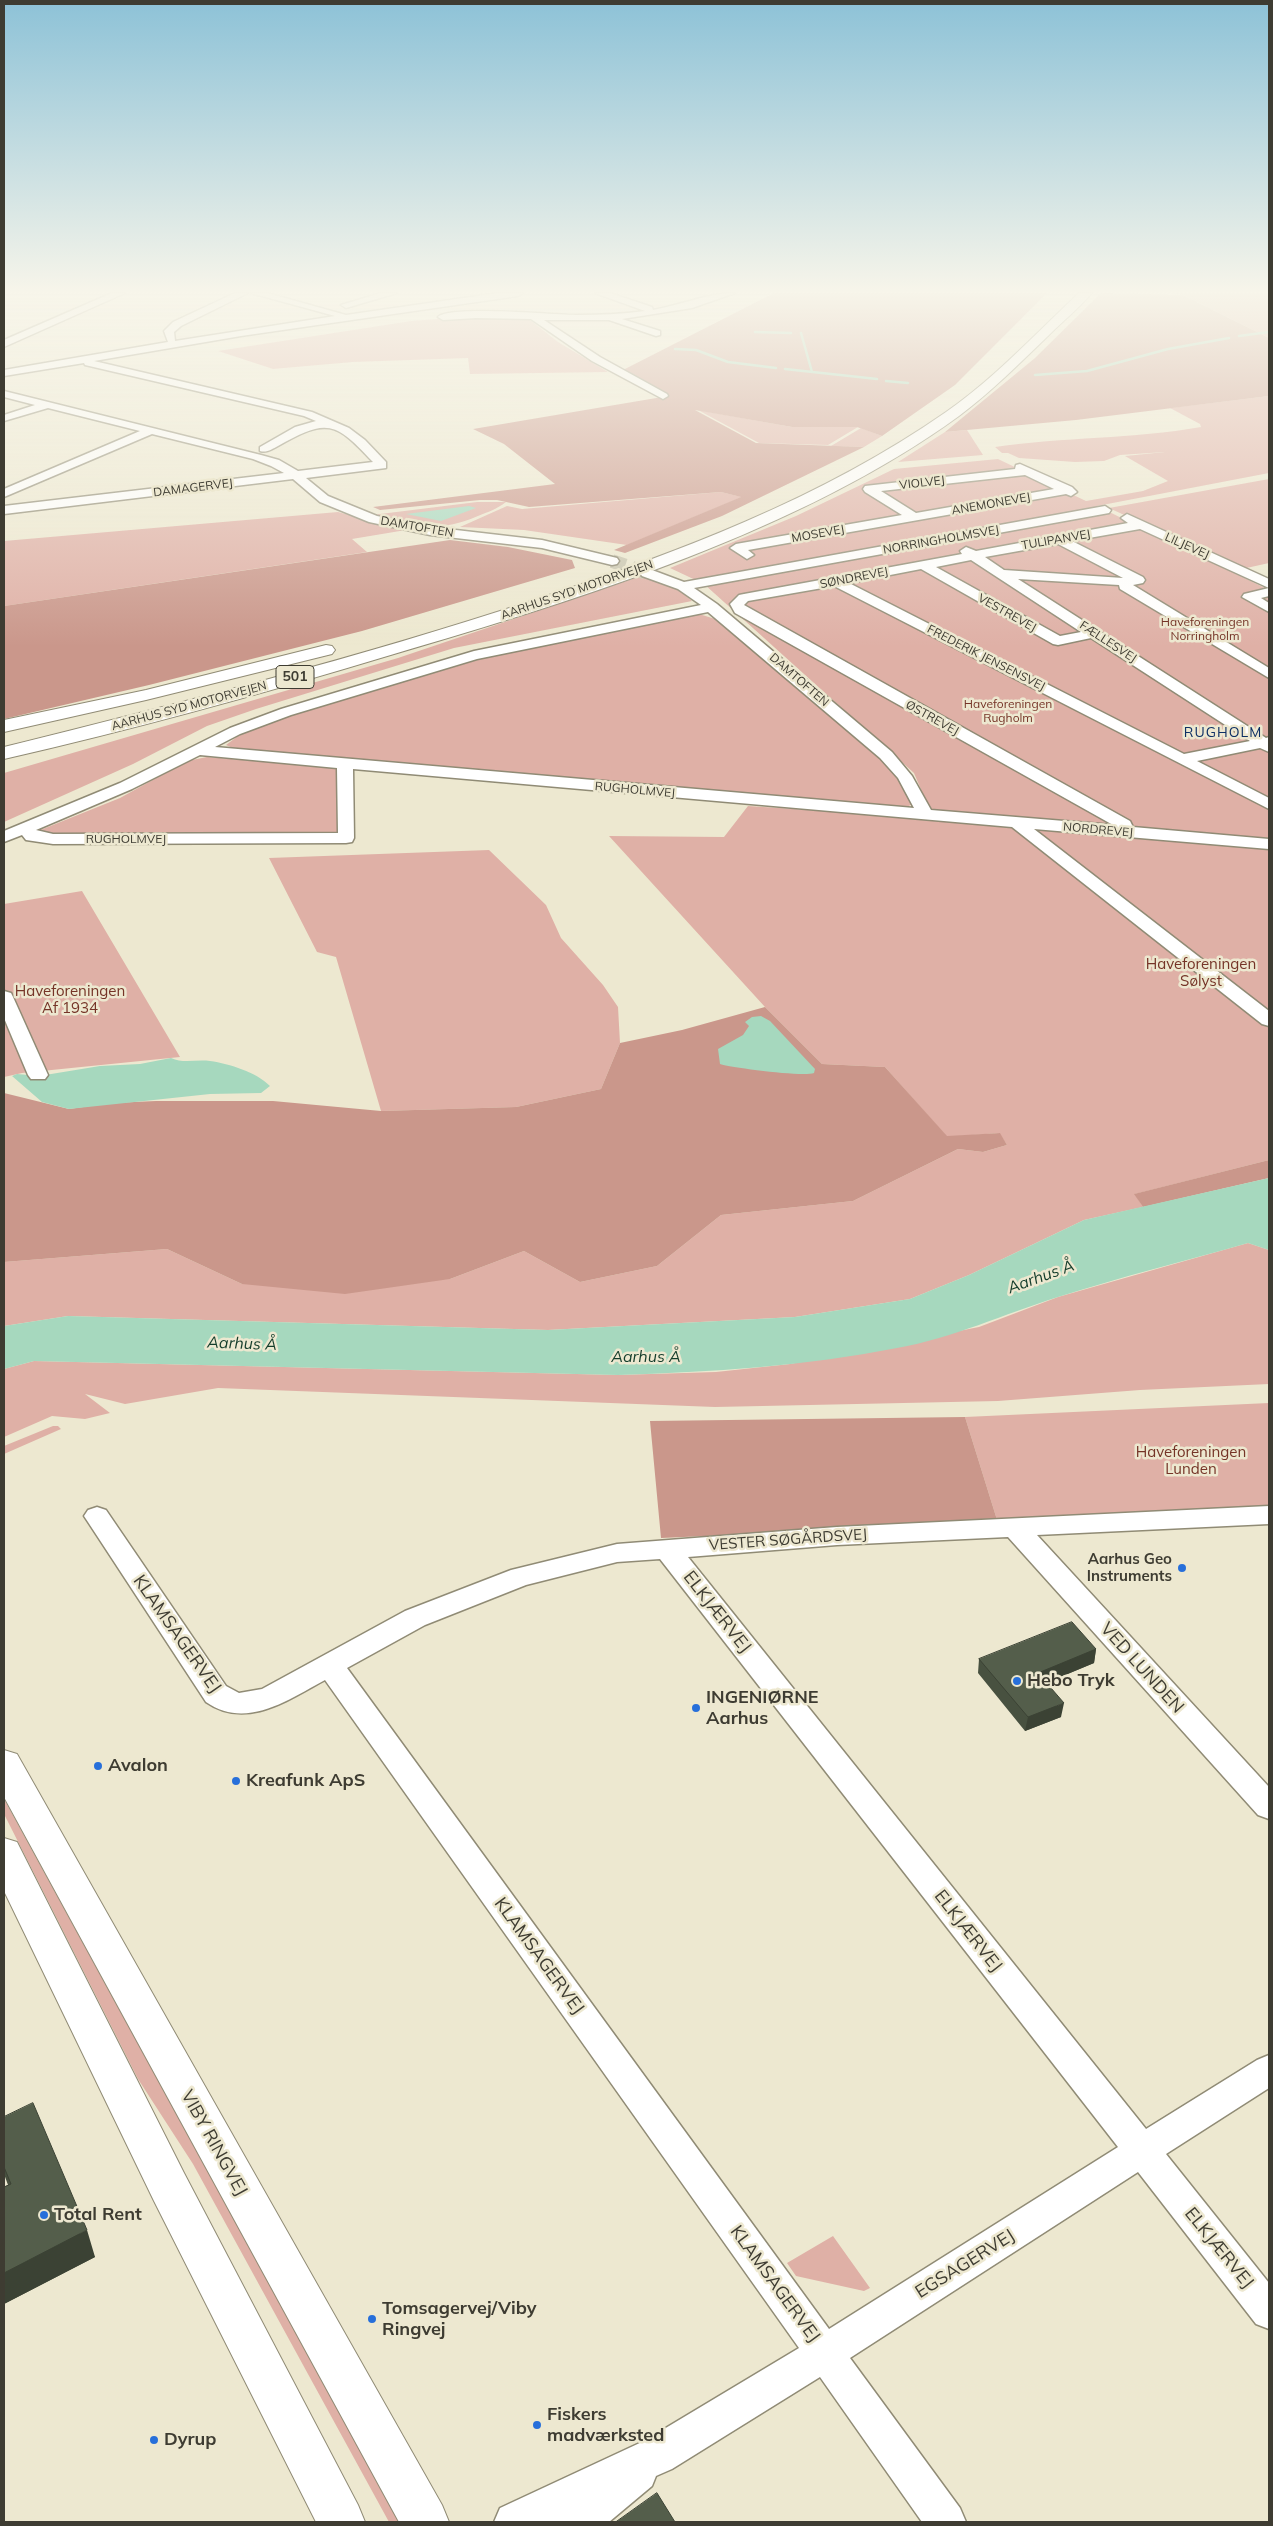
<!DOCTYPE html>
<html>
<head>
<meta charset="utf-8">
<style>
  body { margin:0 }
  #map { position:relative; width:1273px; height:2526px; overflow:hidden; background:#ede8d0; font-family:Mulish,sans-serif }
  canvas { display:block }
  .frame { position:absolute; inset:0; border:5px solid #3e3c32; pointer-events:none }
</style>
</head>
<body>
<div id="map">
<canvas width="1273" height="2526"></canvas>
<div class="frame"></div>
</div>
<script>
const ctx = document.querySelector('canvas').getContext('2d');
ctx.lineJoin = 'round';
function fillPath(path, color) { ctx.fillStyle = color; ctx.fill(path, 'evenodd'); }
function strokePath(path, color, width, dash) { ctx.strokeStyle = color; ctx.lineWidth = width; ctx.lineCap = dash ? 'butt' : 'round'; ctx.setLineDash(dash || []); ctx.stroke(path); }
function label(font, color, halo, rows, align = 'center') {
  ctx.font = font + ' Mulish,sans-serif'; ctx.lineWidth = 5; ctx.setLineDash([]); ctx.textBaseline = 'middle'; ctx.strokeStyle = halo; ctx.fillStyle = color; for (const [text, x, y, turn = 0] of rows) {
    ctx.save(); ctx.translate(x, y); ctx.rotate((+turn || 0) * Math.PI / 180); ctx.textAlign = isNaN(turn) ? turn : align; if (halo) ctx.strokeText(text, 0, 0); ctx.fillText(text, 0, 0); ctx.restore();
  }
}
fillPath(new Path2D(`
  M1173,293H1269V338L1183,295Z
  M511,316L530,320L558,342L608,372L470,374L468,358L353,362L273,369L218,351L411,321L450,318Z
  M1269,396V473L1097,506L1269,590V1160L1135,1194L1143,1207L1084,1220L969,1275L910,1299L795,1317L548,1330L68,1316L4,1326V1262L167,1249L242,1284L450,1279L524,1251L580,1282L657,1266L721,1215L853,1201L958,1149L983,1152L1007,1145L999,1133L947,1137L885,1067L822,1064L765,1007L609,836L724,837L748,806L933,818L914,773L704,584L670,568L796,516L894,469L998,459L1086,501L1143,491L1168,481L1125,456L1165,452L1120,455L1104,461L1075,462L1019,458L1008,453H1002L995,447C1063,437 1133,439 1201,427L1200,424L1170,408Z
  M698,410L792,427H858L828,445L759,443Z
  M861,428L882,436L864,447L831,446Z
  M967,430L983,455L898,462L945,432Z
  M1269,479V563L1242,569L1109,508Z
  M721,492L742,497L627,545L524,530L460,527L507,506L522,509Z
  M477,502H506C497,509 488,512 478,516C435,534 414,526 372,515Z
  M338,512L406,530L352,539L367,552L4,606V541Z
  M644,575L678,589L692,601L454,648L256,709L207,726L133,764L4,822V773L398,658Z
  M699,614L725,622L899,771L914,803L902,810L244,753L226,745L238,736L279,719L511,650Z
  M207,757L353,769L354,835L48,836L38,831L120,798L187,761Z
  M489,850L546,905L561,938L603,985L618,1007L620,1043L601,1089L516,1107L381,1111L336,957L317,952L269,858Z
  M82,891L180,1057L22,1073L4,1077V904Z
  M1248,1243L1269,1250V1384L1140,1390L998,1401L715,1407L218,1388L125,1404L85,1394L110,1413L85,1419L52,1416L4,1437V1369L34,1361L618,1375L716,1372L790,1364L979,1327L1058,1297Z
  M1269,1403V1512L998,1523L965,1417Z
  M53,1426H58L61,1429L4,1454V1446Z
  M4,1799L400,2522H389L193,2164L138,2079L4,1814Z
  M833,2236L870,2288L864,2291L796,2276L787,2263Z`), '#dfb0a6');
fillPath(new Path2D(`
  M774,293H1047L955,385L882,436L857,427H792L695,410L756,443L864,447L722,516L625,553L614,550L741,497L721,492L529,507L497,500H480L380,510L373,507L555,484L504,444L473,429L668,396L621,371Z
  M1101,293L1183,295L1269,338V396L1076,420L945,432L1035,358Z
  M450,540L508,547L572,560L575,568L362,631L149,685L4,719V606Z
  M765,1007L822,1064L885,1067L947,1136L1000,1133L1007,1145L983,1152L958,1149L853,1201L721,1215L657,1266L580,1282L524,1251L450,1279L345,1294L242,1284L167,1249L4,1262V1093L69,1109L111,1103L156,1101H273L381,1111L516,1107L601,1089L620,1043L682,1030Z
  M1269,1160V1178L1143,1207L1134,1194Z
  M965,1417L998,1523L661,1538L650,1421Z`), '#ca978b');
fillPath(new Path2D(`
  M469,506L476,508L441,521L406,514Z
  M761,1016L770,1021L815,1069L814,1073C803,1077 733,1068 720,1064L718,1049L743,1035L749,1026L745,1022L752,1017Z
  M171,1058C184,1064 196,1059 210,1061C230,1064 256,1072 270,1086L261,1093L210,1094L69,1109L42,1102L12,1076L17,1074L39,1076L100,1066L140,1064Z
  M1269,1178V1250L1248,1243C1185,1261 1121,1277 1058,1297C1004,1314 953,1338 897,1348C805,1366 712,1372 618,1375L34,1361L4,1369V1326L68,1316L548,1330L795,1317L910,1299L969,1275L1084,1220Z`), '#a6d8be');
strokePath(new Path2D(`
  M755,332L791,333
  M801,333L812,372
  M1239,336L1269,332
  M675,349L696,350L728,362L776,368
  M785,369L877,379
  M1035,375L1087,371L1168,349L1229,338
  M886,381L908,383`), '#a6d8be', 2.5);
strokePath(new Path2D(`
  M612,561L647,573`), '#cac6b0', 14, [14, 7]);
const minor = new Path2D(`
  M112,293H125L4,347V340Z
  M235,293H248L181,326L174,332L175,341L335,316L251,293H267L346,315L498,293H523L518,296L241,336L94,361L312,412L349,428L365,440L386,462V468L306,478L328,496L377,516L430,527L542,540L617,558L619,561L617,564L612,565L542,548L430,535L369,522L320,502L293,479L4,514V506L284,473L271,466L253,459L152,434L4,497V489L140,431L48,408L4,421V415L35,405L4,397V391L261,455L279,460L298,471L373,462C335,421 327,418 278,446C272,449 267,453 260,451V447L295,427L316,421L304,416L85,365L84,363L4,376V370L168,342L164,331L173,322Z
  M381,293H397L346,308L341,305Z
  M595,293H610L652,307L653,310C680,305 709,293 735,293L692,308L622,319L660,331V335L656,336L609,320H544L600,357L667,394L668,396L663,399L592,361L531,319L476,318L443,320L438,317C451,305 553,315 576,315C599,315 622,314 645,311Z
  M1020,464L1072,487L1077,492L1071,496L1066,494L748,550L754,555L747,559L730,548L736,544L902,515L865,492L863,489L865,486L1015,469L1016,465ZM1025,475L1054,489L916,513L881,491Z
  M1105,506L1111,510L1109,513L694,588L717,604L892,752L912,776L931,810L1113,825L735,613L730,604L739,595L744,594L962,554L960,551L966,547L976,551L1128,523L1121,518L1127,514L1269,579V596L1261,598L1269,603V612L1242,597L1244,594L1269,588L1140,529L1072,541L1143,577L1145,580L1143,583L1133,585L1269,668V678L1120,589L1119,585L1018,579L1266,738L1269,737V752L1260,748L1197,761L1269,798V809L834,586L748,601L744,605L1130,821L1133,827L1269,839V849L1034,829L1269,1011V1026L1262,1024L1012,827L353,769L354,838L352,842L346,843L53,844L26,840L22,835L4,842V831L120,783L230,728L281,709L474,651L701,605L678,589L642,576L640,573L642,570H652L684,582ZM1058,544L1123,578L1004,570L985,557ZM971,560L1081,632L1060,636L936,567ZM921,569L1053,644L1058,645L1091,638L1250,741L1184,754L849,583ZM708,612L880,758L898,778L914,808L215,747L240,734L291,715L477,659ZM200,755L337,768L338,833L53,834L36,830L132,789Z
  M4,991L11,993L13,997L48,1075L45,1079H31L28,1075L4,1018Z
  M1269,1506V1524L1037,1535L1269,1787V1819L1258,1815L1008,1537L837,1545L688,1557L1146,2129L1257,2060L1269,2055V2088L1166,2154L1269,2283V2329L1256,2324L1138,2172L850,2358L960,2508L966,2522H922L820,2377L672,2469L656,2476L652,2486L609,2522H494L500,2508L644,2441L799,2348L325,1680C288,1700 246,1730 206,1702L88,1522L84,1516L88,1510L97,1507L106,1510L226,1686L239,1693L262,1689L405,1611L511,1570L617,1544L837,1527ZM660,1559L1118,2147L829,2329L347,1668L425,1625L526,1585L617,1562Z`);
const major = new Path2D(`
  M4,1750L17,1754L442,2505L449,2522H399L4,1797Z
  M4,1838L17,1842L184,2173L358,2505L365,2522H316L154,2201L4,1891Z`);
const highway = new Path2D(`
  M1079,293H1092C1079,308 1063,321 1049,335C1020,363 991,392 959,416C801,531 581,599 394,654C265,693 135,729 4,759V747C181,703 358,658 531,601C675,554 821,499 946,412C995,378 1036,333 1079,293Z
  M326,645L332,646L335,650L332,654L146,700L4,732V720L146,690Z`);
strokePath(minor, '#908b75', 3);
strokePath(major, '#908b75', 2);
strokePath(highway, '#908b75', 2);
fillPath(minor, '#fff');
fillPath(major, '#fff');
fillPath(highway, '#fff');
fillPath(new Path2D(`
  M1096,1649L1094,1663L1046,1683L1061,1717L1025,1731L978,1673L979,1659Z
  M4,2117L95,2257L4,2304V2187L8,2185L4,2174Z`), '#485140');
fillPath(new Path2D(`
  M1096,1649L1094,1663L1036,1687L1038,1673Z
  M1064,1703L1061,1717L1025,1731L1028,1717Z
  M87,2230L95,2257L4,2304V2273Z`), '#3b4234');
const building = new Path2D(`
  M1072,1622L1096,1649L1038,1673L1064,1703L1028,1717L979,1659Z
  M33,2103L87,2230L4,2273V2187L11,2184L4,2167V2117Z
  M657,2493L675,2522H616Z`);
fillPath(building, '#545e4b');
strokePath(building, '#3b4234', 1);
const sky = ctx.createLinearGradient(0, 0, 0, 647);
sky.addColorStop(0, '#8dc2d7');
sky.addColorStop(0.45, '#f7f5ea');
sky.addColorStop(1, '#f7f5ea00');
ctx.fillStyle = sky;
ctx.fillRect(0, 0, 1273, 647);
for (const [x, y, r, color] of [
  [1182,1568,5,"#276fda"],
  [1017,1681,5,"#276fda"],
  [696,1708,5,"#276fda"],
  [98,1766,5,"#276fda"],
  [236,1781,5,"#276fda"],
  [44,2215,5,"#276fda"],
  [372,2319,5,"#276fda"],
  [537,2425,5,"#276fda"],
  [154,2440,5,"#276fda"]
]) { const dot = new Path2D(); dot.arc(x, y, r, 0, 2 * Math.PI); ctx.fillStyle = color; ctx.fill(dot); strokePath(dot, '#ede8d0', 2); }
label('12px', '#3e3c32', '#ede8d0', [
  ["VIOLVEJ",922,483,-7],
  ["DAMAGERVEJ",193,488,-7],
  ["ANEMONEVEJ",991,504,-10],
  ["DAMTOFTEN",417,527,10],
  ["MOSEVEJ",818,534,-10],
  ["NORRINGHOLMSVEJ",941,540,-10],
  ["TULIPANVEJ",1056,540,-10],
  ["LILJEVEJ",1187,546,24],
  ["SØNDREVEJ",854,578,-11],
  ["AARHUS SYD MOTORVEJEN",577,590,-19],
  ["VESTREVEJ",1007,613,29],
  ["FÆLLESVEJ",1108,642,33],
  ["FREDERIK JENSENSVEJ",986,658,27],
  ["DAMTOFTEN",799,680,41],
  ["AARHUS SYD MOTORVEJEN",189,706,-15],
  ["ØSTREVEJ",932,718,29],
  ["RUGHOLMVEJ",635,790,5],
  ["NORDREVEJ",1098,830,5],
  ["RUGHOLMVEJ",126,839]
]);
label('12px', '#753427', '#ede8d0', [
  ["Haveforeningen",1205,622],
  ["Norringholm",1205,636],
  ["Haveforeningen",1008,704],
  ["Rugholm",1008,718]
]);
for (const [x, y, w] of [
  [295,677,38]
]) { const box = new Path2D(); box.roundRect(x - w / 2, y - 11.5, w, 23, 4); ctx.fillStyle = '#ede8d0'; ctx.fill(box); strokePath(box, '#3e3c32', 1); }
label('bold 14px', '#3e3c32', null, [
  ["501",295,677]
]);
ctx.letterSpacing = '1px';
label('14px', '#0e3064', '#ede8d0', [
  ["RUGHOLM",1223,733]
]);
ctx.letterSpacing = '0px';
label('15px', '#753427', '#ede8d0', [
  ["Haveforeningen",1201,964],
  ["Sølyst",1201,981],
  ["Haveforeningen",70,991],
  ["Af 1934",70,1008],
  ["Haveforeningen",1191,1452],
  ["Lunden",1191,1469]
]);
label('15px', '#3e3c32', '#ede8d0', [
  ["VESTER SØGÅRDSVEJ",788,1540,-4]
]);
label('bold 15px', '#3e3c32', '#ede8d0', [
  ["Aarhus Geo",1172,1559],
  ["Instruments",1172,1576]
], 'right');
label('italic 16px', '#143d2b', '#ede8d0', [
  ["Aarhus Å",1041,1277,-20],
  ["Aarhus Å",242,1344,2],
  ["Aarhus Å",646,1357]
]);
label('18px', '#3e3c32', '#ede8d0', [
  ["ELKJÆRVEJ",717,1612,52],
  ["KLAMSAGERVEJ",177,1634,55],
  ["VED LUNDEN",1142,1668,48],
  ["ELKJÆRVEJ",968,1931,52],
  ["KLAMSAGERVEJ",539,1956,54],
  ["VIBY RINGVEJ",214,2143,61],
  ["ELKJÆRVEJ",1219,2248,51],
  ["EGSAGERVEJ",965,2264,-32],
  ["KLAMSAGERVEJ",775,2284,54]
]);
label('bold 18px', '#3e3c32', '#ede8d0', [
  ["Hebo Tryk",1027,1681],
  ["INGENIØRNE",706,1698],
  ["Aarhus",706,1719],
  ["Avalon",108,1766],
  ["Kreafunk ApS",246,1781],
  ["Total Rent",54,2215],
  ["Tomsagervej/Viby",382,2309],
  ["Ringvej",382,2330],
  ["Fiskers",547,2415],
  ["madværksted",547,2436],
  ["Dyrup",164,2440]
], 'left');
</script>
</body>
</html>
